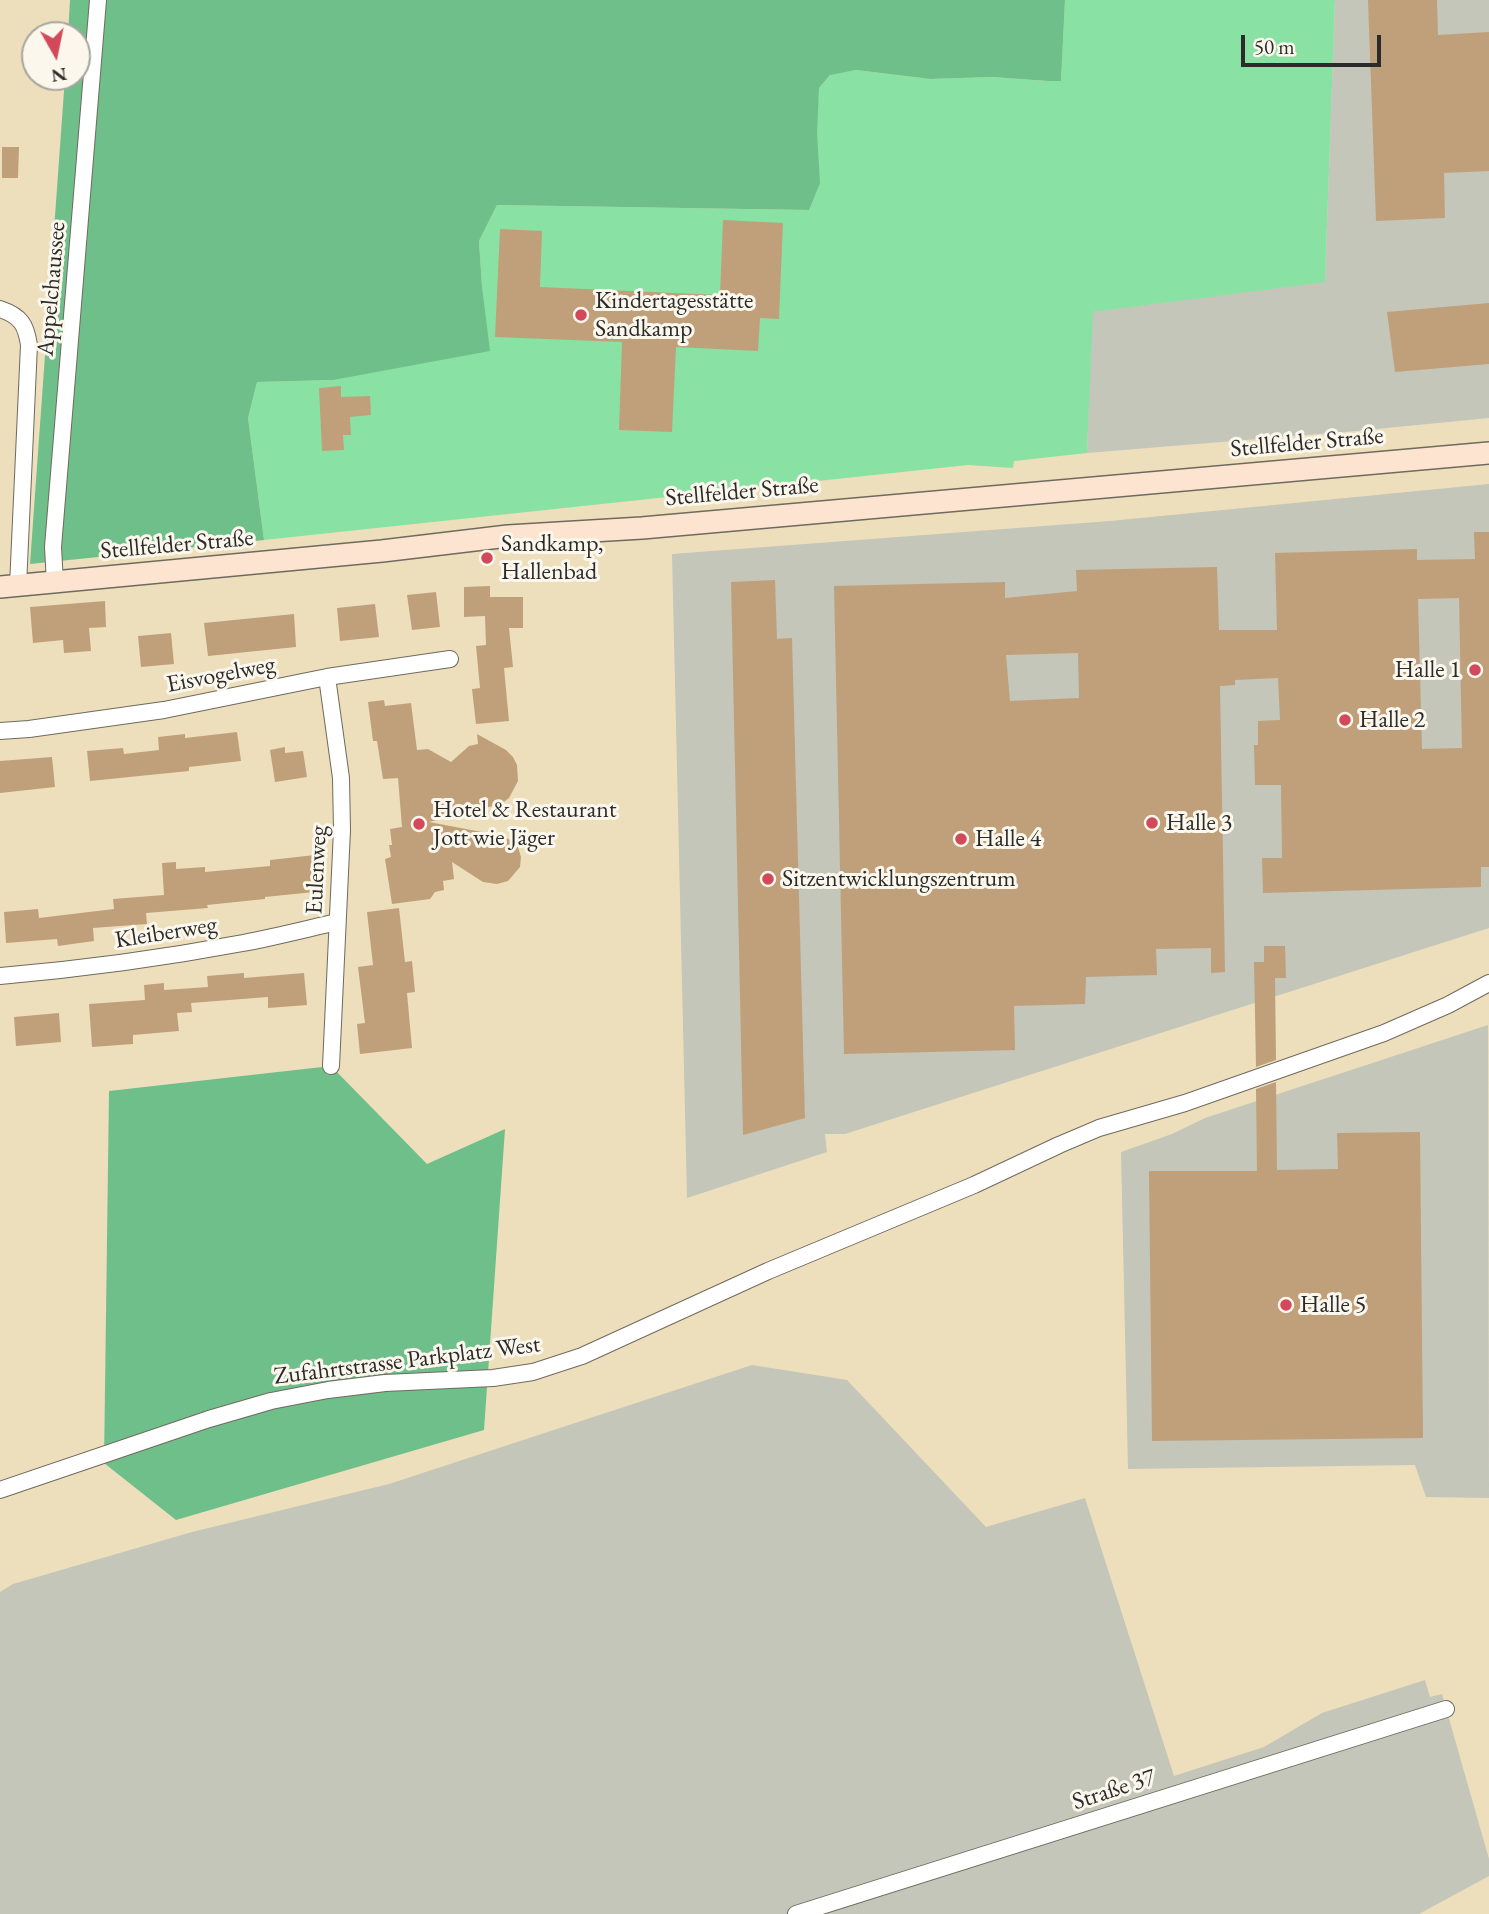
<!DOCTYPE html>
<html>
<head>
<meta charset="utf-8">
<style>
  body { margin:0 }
  #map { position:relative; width:1489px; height:1914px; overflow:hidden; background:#eddfbc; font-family:"EB Garamond",serif }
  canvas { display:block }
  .north { position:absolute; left:21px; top:21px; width:70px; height:70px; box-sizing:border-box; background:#fbf7ec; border:2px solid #a8a59f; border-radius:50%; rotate:171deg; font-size:19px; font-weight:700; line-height:28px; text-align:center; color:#2b2b2b }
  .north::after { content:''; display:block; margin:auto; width:24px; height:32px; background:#d1495b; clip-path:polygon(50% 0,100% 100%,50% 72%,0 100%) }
  .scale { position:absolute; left:1241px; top:35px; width:140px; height:32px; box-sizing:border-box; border:4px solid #2b2b2b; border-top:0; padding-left:9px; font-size:21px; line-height:24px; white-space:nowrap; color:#2b2b2b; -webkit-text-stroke:5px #fbf7ec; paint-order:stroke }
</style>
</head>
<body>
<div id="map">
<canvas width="1489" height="1914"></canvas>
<div class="north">N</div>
<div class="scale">50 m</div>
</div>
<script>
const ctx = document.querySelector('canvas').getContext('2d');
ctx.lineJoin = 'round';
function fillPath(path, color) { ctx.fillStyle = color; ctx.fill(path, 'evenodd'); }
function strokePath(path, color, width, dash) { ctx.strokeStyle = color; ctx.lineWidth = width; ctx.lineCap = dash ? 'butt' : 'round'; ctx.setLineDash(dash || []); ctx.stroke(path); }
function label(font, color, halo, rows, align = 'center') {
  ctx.font = font + ' "EB Garamond",serif'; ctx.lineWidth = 6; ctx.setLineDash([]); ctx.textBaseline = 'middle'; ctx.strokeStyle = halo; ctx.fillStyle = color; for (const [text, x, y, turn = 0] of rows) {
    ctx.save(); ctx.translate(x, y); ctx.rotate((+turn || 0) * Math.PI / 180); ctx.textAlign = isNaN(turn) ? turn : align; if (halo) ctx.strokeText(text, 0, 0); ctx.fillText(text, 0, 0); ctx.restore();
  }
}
fillPath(new Path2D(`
  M1335,0H1489V418L1356,431L1087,453L1092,312L1325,281Z
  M1489,484V928L845,1134H825L827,1152L687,1198L672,554L1110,521Z
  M1488,1025L1489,1498L1426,1497L1415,1465L1128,1469L1121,1152L1172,1134L1205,1118Z
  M752,1365L847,1380L986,1527L1085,1498L1174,1776L1264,1747L1322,1713L1425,1680L1430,1697L1442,1694L1489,1859V1876L1419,1914H0V1592L13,1584L192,1532L389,1484Z`), '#c3c6b9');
fillPath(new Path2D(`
  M1065,0H1335L1325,282L1093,312L1087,453L1014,461L1013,468L968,465L264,540L248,418L257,382L333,380L482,287L479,241L497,205L809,210L819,88L831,74L856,70L930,79L992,77L1048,81H1061Z`), '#8ae1a4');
fillPath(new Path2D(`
  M70,0H1065L1061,81H1048L992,77L930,79L856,70L830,75L819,88L817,133L820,183L809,210L497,205L479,241L482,287L490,351L333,380L257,382L248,418L264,540L30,564L65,77H77V35H68Z
  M331,1066L427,1164L505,1129L484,1430L176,1520L104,1463L109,1091Z`), '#6fbf8a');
fillPath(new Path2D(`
  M1368,0H1437L1438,35L1489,32V171L1444,173L1445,218L1376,221Z
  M2,147H19L18,178H2Z
  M723,220L783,223L779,319L760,318L758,351L676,347L672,432L619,430L622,342L495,337L500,229L542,231L540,287L720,295Z
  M1489,303V364L1395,372L1387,312Z
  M341,386V397L370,396L371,415L350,417L351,435H343L344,450L322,451L319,388Z
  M1474,532H1489V867H1481V887L1263,893L1262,858H1282L1281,785H1255L1254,745H1258V721L1280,720L1278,678L1235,680V685L1220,686L1225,972L1211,973V948L1156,949L1157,975L1086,977L1085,1004L1014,1006L1015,1050L844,1054L834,586L1005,582V598L1077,591L1076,570L1217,567L1219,630H1277L1275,553L1417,549V560L1475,559ZM1459,598L1462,748L1422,749L1418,599ZM1078,653L1079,698L1010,701L1006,655Z
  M775,580L777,639L792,638L805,1118L743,1135L731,582Z
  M490,586V597H523V628H509L513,667L504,668L509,721L476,724L472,689L480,688L476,646L486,645L485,616L464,617V587Z
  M436,592L440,627L412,630L407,595Z
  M105,601L106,627L89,628L91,651L64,653L63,640L33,643L30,607Z
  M375,604L379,637L340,641L337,608Z
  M294,614L296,647L208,656L204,623Z
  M171,633L174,664L141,667L138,636Z
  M384,700L385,706L411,703L417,750L428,749L451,762L469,746L478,744L477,734L506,750L513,757L517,765L518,781L509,798L501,804L429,822L503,836L510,840L518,847L521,857L520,867L508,881L497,884L483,882L452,862L454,879L443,881L444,890L435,892L430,899L392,904L385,859L391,857L389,845H392L390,829L402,827L398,778L383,779L377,741H373L368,702Z
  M237,732L241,761L189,767V771L90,781L87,751L123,748L124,754L159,750L158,737L185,734V738Z
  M285,747V753L303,751L307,777L275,782L270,750Z
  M52,757L55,787L0,793V761Z
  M315,855L318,881L313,882L314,892L265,897V899L207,905L208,908L146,913L147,924L93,928L94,941L58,946L57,939L6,943L4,912L38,909L39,918L114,909L113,899L164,895L162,863L176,862V869L205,867V872L270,866V860Z
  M399,908L405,962L412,961L415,992L407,993L412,1048L360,1054L357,1024L365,1023L358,967L373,965L367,912Z
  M1264,946H1285L1286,978H1275L1276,1060L1256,1067L1254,962H1264Z
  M244,973V978L304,973L307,1005L268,1008V997L191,1003L192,1012L177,1013L179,1031L133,1035V1044L92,1047L89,1004L145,1000L144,985L164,983V990L208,987L207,976Z
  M59,1013L61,1042L16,1046L14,1017Z
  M1276,1082L1277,1170L1338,1169L1337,1133L1420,1132L1423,1438L1152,1441L1149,1171H1257L1256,1089Z`), '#c0a07a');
const street = new Path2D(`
  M0,309C21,316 26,325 29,345L18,586
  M55,583L53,547L98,0
  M327,677L341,778L342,830L331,1066
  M0,731L29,729L164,710L327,677L450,659
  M0,976C82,969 163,958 243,943C275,937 306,929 337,922
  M0,1490L209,1419L271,1401L328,1390L385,1383L493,1378L533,1372L582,1356L768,1271L974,1185L1059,1145L1099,1128L1185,1103L1384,1033L1448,1005L1489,983
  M796,1914L1446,1709`);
const secondary = new Path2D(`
  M0,587L382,551L508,536L642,528L1489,453`);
strokePath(street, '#6f6a5e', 18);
strokePath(secondary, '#6f6a5e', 24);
strokePath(street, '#fff', 16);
strokePath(secondary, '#fde4d1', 21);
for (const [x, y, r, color] of [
  [581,315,7,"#d1495b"],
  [487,558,7,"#d1495b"],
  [1475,670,7,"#d1495b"],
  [1345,720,7,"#d1495b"],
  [1152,823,7,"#d1495b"],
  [419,824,7,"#d1495b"],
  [961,839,7,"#d1495b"],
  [768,879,7,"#d1495b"],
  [1286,1305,7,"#d1495b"]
]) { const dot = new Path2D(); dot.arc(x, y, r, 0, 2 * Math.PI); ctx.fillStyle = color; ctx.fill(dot); strokePath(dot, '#fbf7ec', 2.5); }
label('24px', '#2b2b2b', '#fbf7ec', [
  ["Appelchaussee",52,289,-85],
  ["Stellfelder Straße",1307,443,-5],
  ["Stellfelder Straße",742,492,-5],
  ["Stellfelder Straße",177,545,-5],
  ["Eisvogelweg",221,675,-11],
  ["Eulenweg",317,870,-87],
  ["Kleiberweg",166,933,-9],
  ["Zufahrtstrasse Parkplatz West",407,1361,-7],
  ["Straße 37",1114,1790,-18]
]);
label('24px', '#2b2b2b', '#fbf7ec', [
  ["Kindertagesstätte",595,301],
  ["Sandkamp",595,329],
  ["Sandkamp,",501,544],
  ["Hallenbad",501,572],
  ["Halle 1",1461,670,"right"],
  ["Halle 2",1359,720],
  ["Hotel & Restaurant",433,810],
  ["Jott wie Jäger",433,838],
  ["Halle 3",1166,823],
  ["Halle 4",975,839],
  ["Sitzentwicklungszentrum",782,879],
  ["Halle 5",1300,1305]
], 'left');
</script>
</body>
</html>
